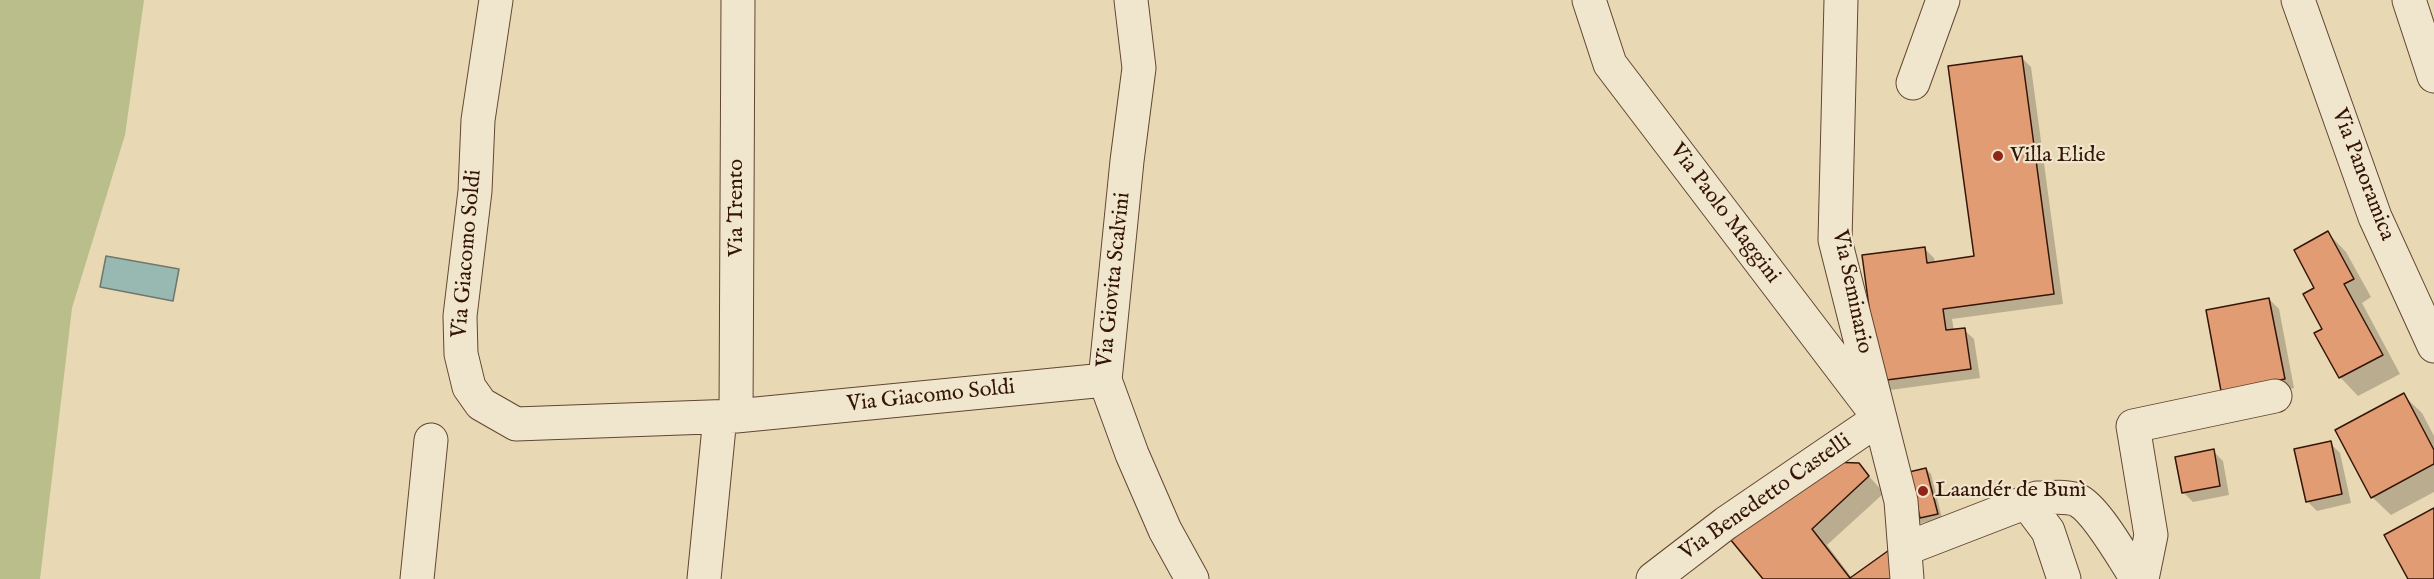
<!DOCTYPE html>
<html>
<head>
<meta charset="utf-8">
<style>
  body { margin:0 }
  canvas { display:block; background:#e8d8b3 }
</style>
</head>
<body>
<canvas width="2434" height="579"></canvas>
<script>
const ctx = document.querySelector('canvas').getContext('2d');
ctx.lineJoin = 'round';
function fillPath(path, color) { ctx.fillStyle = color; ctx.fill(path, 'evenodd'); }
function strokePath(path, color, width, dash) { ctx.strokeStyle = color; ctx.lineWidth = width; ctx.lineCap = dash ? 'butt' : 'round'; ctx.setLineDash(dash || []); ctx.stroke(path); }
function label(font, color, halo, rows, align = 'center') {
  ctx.font = font + ' "IM FELL English",serif'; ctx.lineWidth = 4.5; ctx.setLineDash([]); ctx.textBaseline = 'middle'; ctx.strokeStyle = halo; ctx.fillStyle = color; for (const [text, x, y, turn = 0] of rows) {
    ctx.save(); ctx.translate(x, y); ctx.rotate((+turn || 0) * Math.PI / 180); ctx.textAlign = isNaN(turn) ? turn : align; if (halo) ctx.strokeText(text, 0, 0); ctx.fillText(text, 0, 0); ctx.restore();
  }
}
fillPath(new Path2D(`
  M0,0H144L125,135L72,308L40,579H0Z`), '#b9be8a');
const water = new Path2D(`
  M106,256L179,269L173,301L100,287Z`);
fillPath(water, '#98b9b1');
strokePath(water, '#70776d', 1.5);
fillPath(new Path2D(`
  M2021,57L2031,67L2063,304L1952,319L1954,331L1964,330L1974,339L1980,378L1890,390L1880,380L1924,248L1934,258L1935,263L1975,258Z
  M2328,233L2346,252L2371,297L2362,303L2400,374L2358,396L2340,377L2324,329L2316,289Z
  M2269,299L2279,309L2294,388L2233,400Z
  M2403,395L2422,413L2434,436V492L2391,515L2372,497Z
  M2330,443L2340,453L2351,503L2317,511L2307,501Z
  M2213,451L2223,461L2229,495L2193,502L2183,492Z
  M1858,464L1884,493L1827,545L1852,578L1908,579H1765Z
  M1926,469L1931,474L1942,518L1918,524L1912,514L1920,512Z`), '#0003');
const building = new Path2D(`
  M2022,56L2054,294L1943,309L1946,330L1965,328L1971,369L1879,381L1862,255L1925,247L1927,263L1974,256L1948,66Z
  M2328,231L2354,279L2344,284L2383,355L2339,378L2314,333L2322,329L2303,294L2314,288L2294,250Z
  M2269,298L2285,379L2221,391L2206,310Z
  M2404,393L2434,450V464L2371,498L2335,430Z
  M2331,441L2342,494L2306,502L2294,449Z
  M2214,449L2220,486L2182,493L2175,457Z
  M1830,462L1859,463L1869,476L1812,529L1850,578L1892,548L1894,579H1763L1730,539Z
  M1926,468L1938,514L1920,518L1909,472Z
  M2434,508V579H2408L2384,535Z`);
fillPath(building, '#e19c74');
strokePath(building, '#351507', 1.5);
const minor = new Path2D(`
  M496,0L478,120L475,191L460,316L461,354L469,387L481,404L516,424L736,416L1105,380
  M1131,0L1139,68L1127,161L1105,380L1132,454L1165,530L1192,579
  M1589,0L1610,64L1871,407
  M1841,0L1835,240L1901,501L1907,579
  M2298,0L2375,217L2434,346
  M2409,0L2434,76
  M1913,83L1943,0
  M736,416L738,0
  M2027,503L2048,531L2064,579
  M1905,549L2037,498C2049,498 2068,495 2079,501C2098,512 2124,559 2137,579
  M417,579L431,440
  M704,579L720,417
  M1653,579L1726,523L1880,418
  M2142,579L2151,535L2133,426L2275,396`);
strokePath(minor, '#624632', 35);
strokePath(minor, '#f0e6ce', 33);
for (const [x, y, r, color] of [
  [1998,156,6,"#8f2418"],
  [1923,491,6,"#8f2418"]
]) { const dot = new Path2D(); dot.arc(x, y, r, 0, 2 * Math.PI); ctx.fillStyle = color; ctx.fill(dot); strokePath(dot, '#f0e6ce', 2); }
label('22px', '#351507', '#f0e6ce', [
  ["Villa Elide",2010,156],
  ["Laandér de Bunì",1935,491]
], 'left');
label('22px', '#351507', '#f0e6ce', [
  ["Via Panoramica",2362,175,69],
  ["Via Trento",737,208,-90],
  ["Via Paolo Maggini",1724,214,53],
  ["Via Giacomo Soldi",468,254,-85],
  ["Via Giovita Scalvini",1115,280,-84],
  ["Via Seminario",1851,292,78],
  ["Via Giacomo Soldi",931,397,-6],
  ["Via Benedetto Castelli",1766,498,-35]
]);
</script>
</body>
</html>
